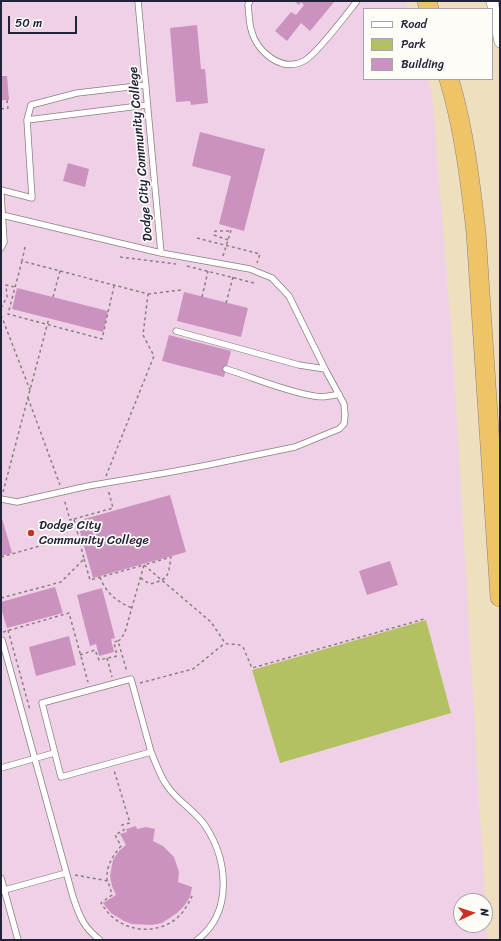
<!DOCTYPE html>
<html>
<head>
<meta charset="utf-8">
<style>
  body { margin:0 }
  #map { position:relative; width:501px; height:941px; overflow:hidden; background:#eedfbf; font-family:Sriracha,sans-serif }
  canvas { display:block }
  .frame { position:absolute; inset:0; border:2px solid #22223b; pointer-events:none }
  .legend { position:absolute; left:363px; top:8px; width:130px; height:72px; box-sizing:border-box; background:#fdfcf7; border:1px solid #a5a5ac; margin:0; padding:5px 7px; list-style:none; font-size:12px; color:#22223b }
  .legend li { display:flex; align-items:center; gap:8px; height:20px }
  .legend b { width:20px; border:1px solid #a5a5ac }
  .north { position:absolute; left:453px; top:893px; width:40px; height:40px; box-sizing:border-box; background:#fdfcf7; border:1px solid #a5a5ac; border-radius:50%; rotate:86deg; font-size:11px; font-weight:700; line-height:16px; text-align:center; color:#22223b }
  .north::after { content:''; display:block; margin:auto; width:14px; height:18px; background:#c8321e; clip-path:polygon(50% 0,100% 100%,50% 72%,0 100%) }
  .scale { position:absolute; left:8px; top:16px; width:69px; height:18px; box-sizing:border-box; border:2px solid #22223b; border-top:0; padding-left:5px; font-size:12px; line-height:14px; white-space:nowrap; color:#22223b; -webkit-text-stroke:3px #fdfcf7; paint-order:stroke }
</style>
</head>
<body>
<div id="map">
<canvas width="501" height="941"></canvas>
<div class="frame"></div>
<ul class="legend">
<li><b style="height:5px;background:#fff"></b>Road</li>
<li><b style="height:11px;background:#b3c163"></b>Park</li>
<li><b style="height:11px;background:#cc92bf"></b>Building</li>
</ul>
<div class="north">N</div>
<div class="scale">50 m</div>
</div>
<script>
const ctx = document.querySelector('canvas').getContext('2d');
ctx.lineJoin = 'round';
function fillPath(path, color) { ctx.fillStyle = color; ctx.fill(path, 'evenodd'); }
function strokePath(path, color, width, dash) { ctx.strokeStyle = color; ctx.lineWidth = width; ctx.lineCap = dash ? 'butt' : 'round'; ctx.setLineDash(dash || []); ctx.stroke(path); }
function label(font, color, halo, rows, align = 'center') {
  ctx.font = font + ' Sriracha,sans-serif'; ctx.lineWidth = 3.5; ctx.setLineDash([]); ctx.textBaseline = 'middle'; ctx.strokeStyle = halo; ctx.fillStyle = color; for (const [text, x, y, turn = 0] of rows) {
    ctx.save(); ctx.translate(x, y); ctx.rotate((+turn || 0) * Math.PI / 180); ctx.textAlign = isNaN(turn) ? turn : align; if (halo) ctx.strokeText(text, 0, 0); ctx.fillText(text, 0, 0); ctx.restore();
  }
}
fillPath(new Path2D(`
  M1,1H406L408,9H364V79H428L432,94L453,354L485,901H461V925H485V908L487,940H1Z`), '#efd0e6');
fillPath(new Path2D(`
  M426,620L451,713L280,763L252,670Z`), '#b3c163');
fillPath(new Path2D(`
  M294,1H335L310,31L301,23L287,41L275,31L291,12L296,15L304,5L301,2L299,5Z
  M197,25L201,69H205L208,103L191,105L190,101L176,102L170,28Z
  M1,76H7L9,100H1Z
  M200,132L265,149L244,231L219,224L231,176L192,166Z
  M68,163L89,169L85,187L63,181Z
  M17,288L108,311L103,332L12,309Z
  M184,292L248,308L241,337L177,321Z
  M169,335L231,351L224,377L162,361Z
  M170,495L186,552L93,578L77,521Z
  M1,515L12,553L1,556Z
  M390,561L398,585L367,595L359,571Z
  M55,587L63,613L7,628L1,608V602Z
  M102,588L115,638L111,639L114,652L99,656L96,644L90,646L77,595Z
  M69,636L76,665L36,676L29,647Z
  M136,826L137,829L146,827L155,829L153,841L163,846L174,857L179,872L178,882L192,887L190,897L184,906L177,913L162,923L152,925L132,924L124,921L111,913L103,903L116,895L112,886L110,876L113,860L119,851L126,845L120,834L127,832L126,829Z`), '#cc92bf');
const lane = new Path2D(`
  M138,1L161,253
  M250,1L248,5C249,13 249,22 251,29C256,51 281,73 304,61C317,54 346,15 357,1
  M27,120L31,105L77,93L146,85
  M1,190L32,198L27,120L147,105
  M1,194L4,242L1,248
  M2,215L161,253L250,269L272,278L289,296L325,369
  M226,369C255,378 284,391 314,396C322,398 331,396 339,394
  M1,499L17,502L88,486L171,472L208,465L295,447L339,429L344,424L345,415L344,404L325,369L299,365L176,331
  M1,640H2L73,897C80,917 83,927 100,940
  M131,679L151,752L61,777L42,703Z
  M151,752C156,763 160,777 168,787C178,802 196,811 206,827C228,861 233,913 197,940
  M1,768L54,753
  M1,878L18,940
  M1,891L66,873`);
const street = new Path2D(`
  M492,1L500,42`);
const highway = new Path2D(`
  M427,1L429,9
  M449,79C464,129 470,180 476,232L500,597`);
strokePath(lane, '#88807d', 7);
strokePath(street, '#88807d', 12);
strokePath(highway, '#88807d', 20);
strokePath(new Path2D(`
  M1,109L8,108L7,100
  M197,238L260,254L257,263
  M228,240L214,235L215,231H231
  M25,247L22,261L148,294L143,335L154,356L106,476
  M223,256L232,227
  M120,257L176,264
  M22,261L8,314L102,339L114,286
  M187,266L254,283
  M148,294L181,290
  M53,297L60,271
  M202,297L208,271
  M226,303L233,277
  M1,308L7,297L6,285L15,287
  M1,315L30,390
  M28,398L60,485
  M3,492L49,318
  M74,519L113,508L108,489
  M1,557L61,540L79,541
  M84,559L90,580L144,565L211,622L225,643C231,646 236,642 243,647L252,668L424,619
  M100,577C105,592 117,602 132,608
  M1,598L61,582L84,559L74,519L70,520L64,499
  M8,630L30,710
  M3,632L69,613L88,682
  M118,641L121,639L125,632L144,565L171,557C168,575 170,579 150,584L143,580L140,577
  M80,655L95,650L99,660L117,656L114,642L118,641L127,672
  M107,658L112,677
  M140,683L193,669L225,643
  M75,875L108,881L112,895L101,903C105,909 109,915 115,919C133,933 161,933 178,917C185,911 189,902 193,894
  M107,881C106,866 112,857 121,846L115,835L124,830L122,825L130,823L114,770`), '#88807d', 1.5, [3, 3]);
strokePath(lane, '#fff', 5.5);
strokePath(street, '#fff', 11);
strokePath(highway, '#efc469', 19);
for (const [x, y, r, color] of [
  [31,533,4,"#c8321e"]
]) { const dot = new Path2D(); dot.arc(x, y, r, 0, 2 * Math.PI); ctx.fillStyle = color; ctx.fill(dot); strokePath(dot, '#fdfcf7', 1.5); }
label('13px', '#22223b', '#fdfcf7', [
  ["Dodge City Community College",141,154,-95]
]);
label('13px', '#22223b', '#fdfcf7', [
  ["Dodge City",39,526],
  ["Community College",39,541]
], 'left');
</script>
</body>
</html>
